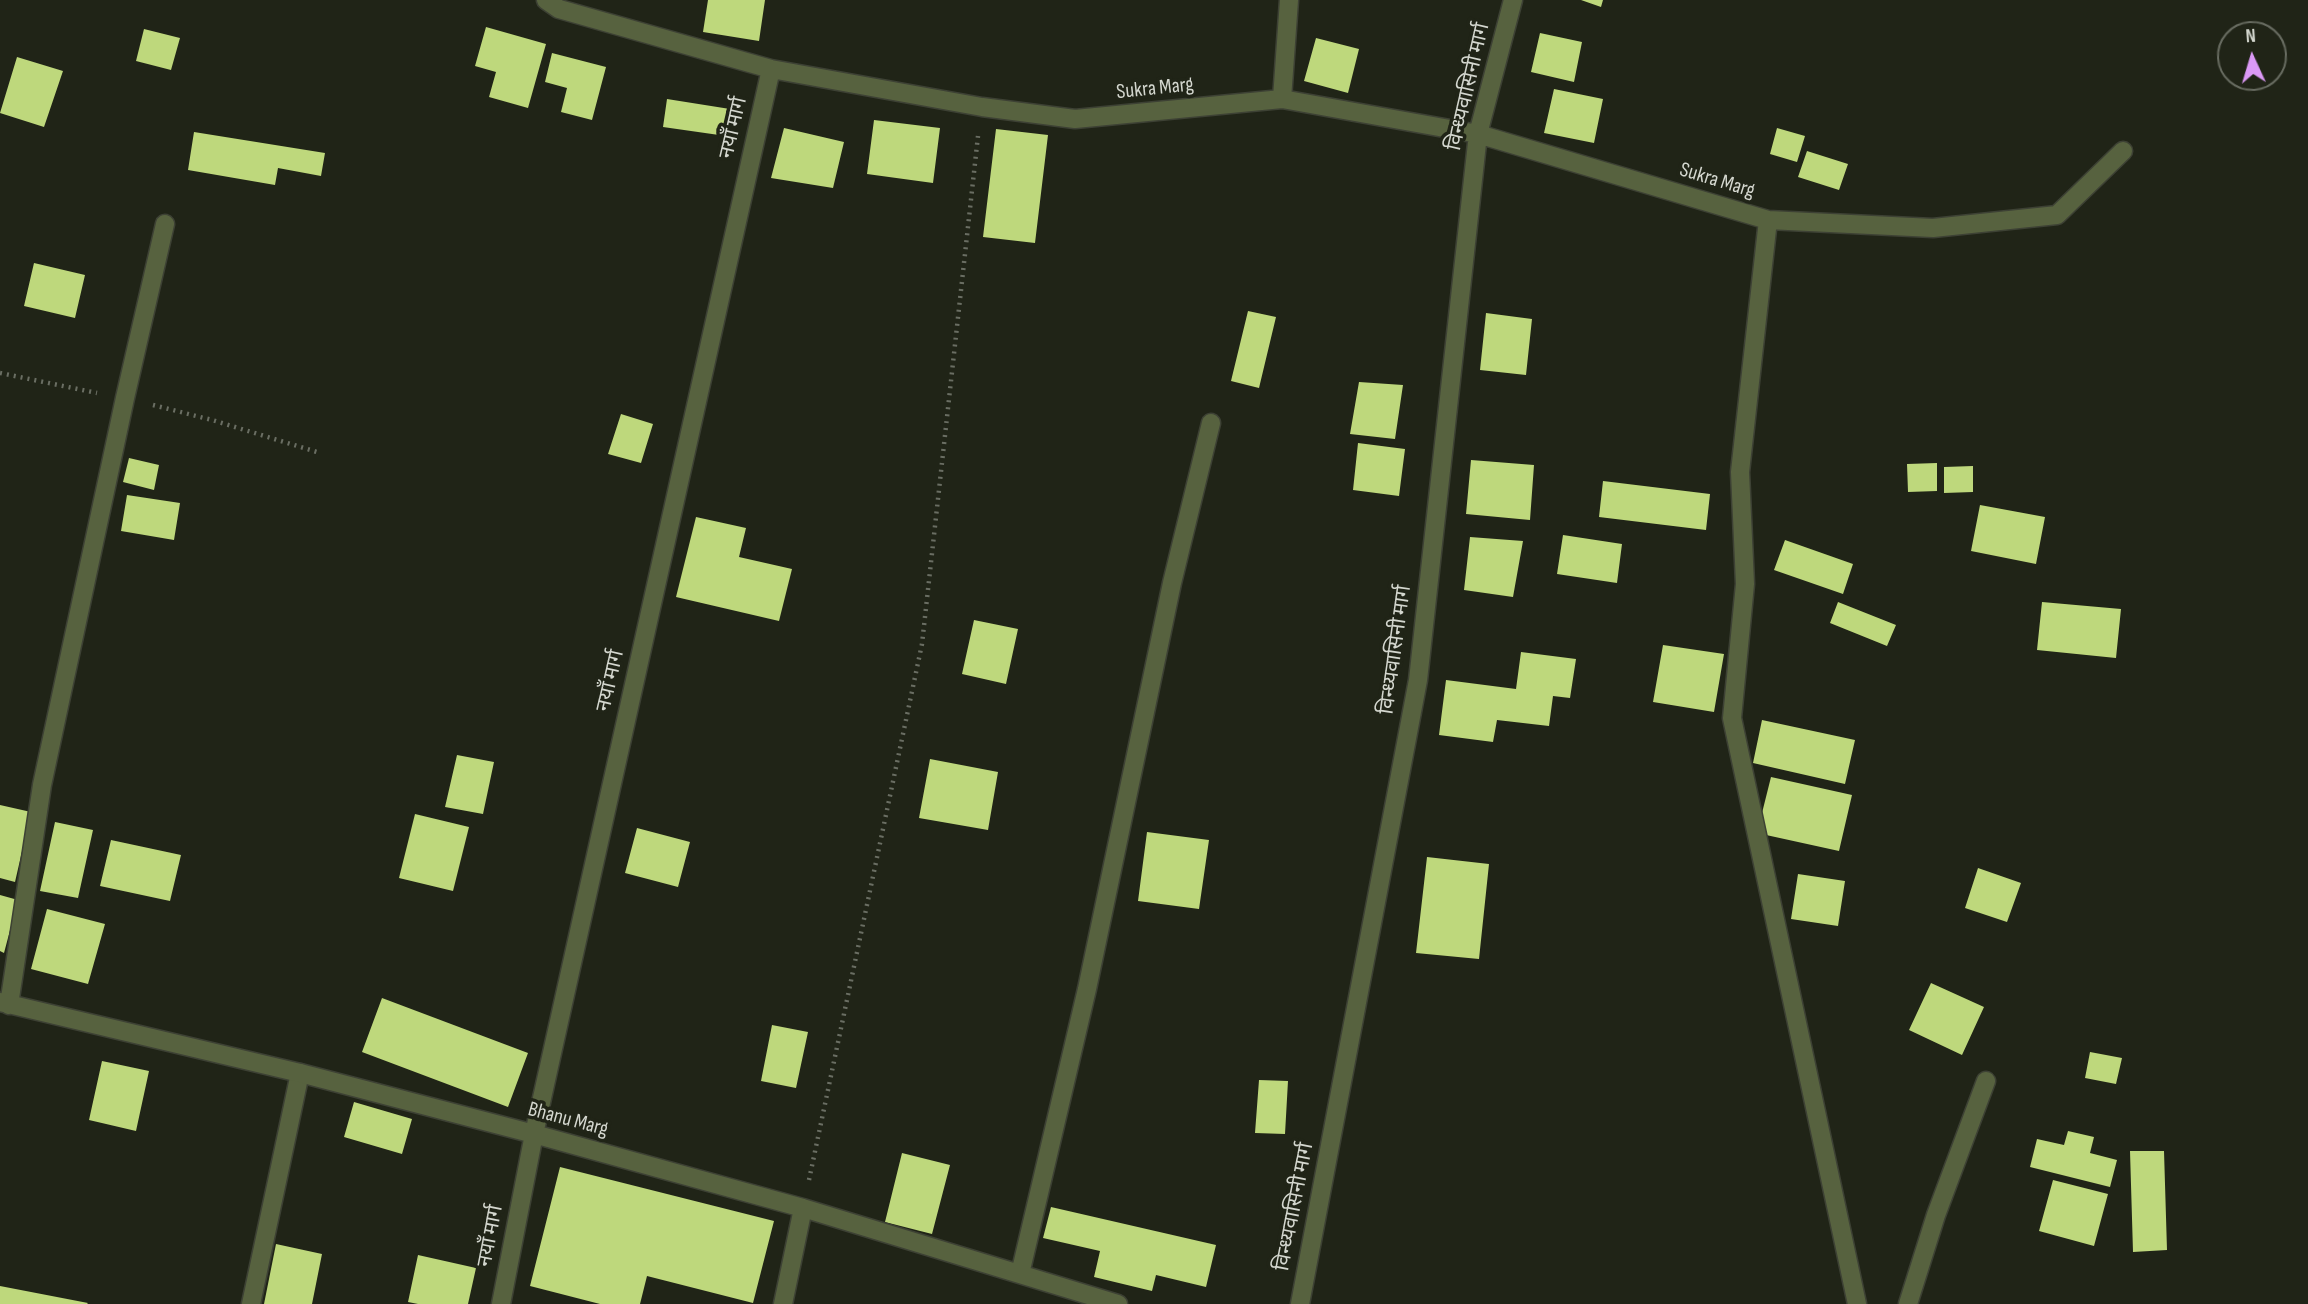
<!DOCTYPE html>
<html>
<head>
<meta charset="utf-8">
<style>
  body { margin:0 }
  #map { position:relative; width:2308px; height:1304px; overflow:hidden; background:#202417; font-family:"Sofia Sans Condensed",sans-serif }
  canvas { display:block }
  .north { position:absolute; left:2217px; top:21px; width:70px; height:70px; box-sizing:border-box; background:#202417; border:2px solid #686c61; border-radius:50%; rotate:356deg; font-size:19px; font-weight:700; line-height:28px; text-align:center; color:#d4d7cf }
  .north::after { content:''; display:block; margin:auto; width:24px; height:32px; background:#db99f6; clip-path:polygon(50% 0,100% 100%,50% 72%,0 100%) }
</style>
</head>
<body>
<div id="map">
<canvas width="2308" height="1304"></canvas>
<div class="north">N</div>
</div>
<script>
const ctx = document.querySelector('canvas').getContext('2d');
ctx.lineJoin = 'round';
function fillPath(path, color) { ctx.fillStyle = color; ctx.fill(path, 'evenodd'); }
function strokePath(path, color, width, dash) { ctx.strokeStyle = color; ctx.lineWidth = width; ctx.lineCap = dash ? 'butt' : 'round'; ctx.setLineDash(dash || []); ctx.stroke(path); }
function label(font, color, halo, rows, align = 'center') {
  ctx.font = font + ' "Sofia Sans Condensed","Noto Sans Devanagari",sans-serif'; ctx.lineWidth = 7; ctx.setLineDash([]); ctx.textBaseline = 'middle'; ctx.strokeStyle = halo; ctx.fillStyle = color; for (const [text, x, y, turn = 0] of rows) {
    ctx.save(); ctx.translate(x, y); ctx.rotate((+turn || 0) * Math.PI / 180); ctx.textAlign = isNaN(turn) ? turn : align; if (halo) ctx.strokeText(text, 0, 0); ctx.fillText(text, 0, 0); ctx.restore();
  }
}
fillPath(new Path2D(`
  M708,0H765L759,41L703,32Z
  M1581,0H1603L1601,7Z
  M486,27L546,44L528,108L489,97L496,72L475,66Z
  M144,29L180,38L171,70L136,61Z
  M1540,33L1582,42L1574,82L1531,72Z
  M1316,38L1359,49L1348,93L1304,81Z
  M552,53L606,67L592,120L561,112L567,88L545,82Z
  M17,57L63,71L44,127L0,113Z
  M1554,89L1603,99L1594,143L1544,133Z
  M667,99L730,109L726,136L663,127Z
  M874,120L940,128L933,183L867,174Z
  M784,128L844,142L833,188L771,178Z
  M1777,128L1805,136L1797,162L1770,154Z
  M996,129L1048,135L1035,243L983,237Z
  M194,132L325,153L321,176L278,168L275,185L188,170Z
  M1807,151L1848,164L1839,190L1798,177Z
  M34,263L85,275L75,318L24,306Z
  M1248,311L1276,317L1259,388L1231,381Z
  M1486,313L1532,319L1526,375L1480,370Z
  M1359,382L1403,385L1395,439L1350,434Z
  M621,414L653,424L641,463L608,454Z
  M1358,443L1405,449L1399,496L1353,490Z
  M129,458L159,465L154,490L123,482Z
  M1471,460L1534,465L1530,520L1466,514Z
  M1937,463V491L1908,492L1907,464Z
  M1973,466V492L1944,493V467Z
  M1603,481L1710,494L1706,530L1599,517Z
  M127,495L180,503L174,540L121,531Z
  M1980,505L2045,517L2036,564L1971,551Z
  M696,517L746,528L739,557L792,569L779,621L676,597Z
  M1563,535L1622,544L1617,583L1557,574Z
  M1470,537L1523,541L1513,597L1464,590Z
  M1785,540L1853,564L1843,594L1774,570Z
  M1838,602L1896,625L1887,646L1830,623Z
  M2042,602L2121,609L2116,658L2037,650Z
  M974,620L1018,629L1006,684L962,674Z
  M1663,645L1724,654L1714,712L1653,702Z
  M1521,652L1576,659L1570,698L1553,696L1549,726L1497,720L1493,742L1439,735L1446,680L1516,689Z
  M1762,720L1855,740L1845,784L1753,763Z
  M457,755L494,762L483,814L445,807Z
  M930,759L998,772L988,830L919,818Z
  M1771,777L1852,795L1839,851L1757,833Z
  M0,805L31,812L15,882L0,878Z
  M415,814L469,827L453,891L399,878Z
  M55,822L93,830L78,898L40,891Z
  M637,828L690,842L678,887L625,873Z
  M1147,832L1209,840L1199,909L1138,901Z
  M111,840L181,855L170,901L100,886Z
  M1427,857L1489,864L1479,959L1416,953Z
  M1978,868L2021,883L2007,922L1965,908Z
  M1798,874L1845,881L1838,926L1791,919Z
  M0,895L18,900L4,953L0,951Z
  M47,909L105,924L88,984L31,969Z
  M1931,983L1984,1007L1962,1055L1909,1030Z
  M382,998L528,1053L508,1107L362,1052Z
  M772,1025L808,1032L796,1088L761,1081Z
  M2090,1052L2122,1058L2116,1084L2085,1078Z
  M102,1061L149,1071L136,1131L89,1120Z
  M1259,1080L1288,1081L1285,1134L1255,1133Z
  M354,1102L412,1119L402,1154L344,1137Z
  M2068,1131L2094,1137L2090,1153L2117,1160L2110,1187L2030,1167L2037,1139L2064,1145Z
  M2130,1151H2164L2167,1250L2133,1252Z
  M902,1153L950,1165L932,1234L885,1222Z
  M560,1167L774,1221L753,1303L647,1276L640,1304H600L530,1286Z
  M2053,1180L2108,1194L2094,1246L2039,1231Z
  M1051,1207L1216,1245L1206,1287L1156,1275L1152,1291L1094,1277L1100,1251L1043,1238Z
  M276,1244L322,1254L312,1304H264Z
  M418,1255L476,1268L468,1304H418L408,1302Z
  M0,1286L88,1303L87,1304H0Z`), '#bed87c');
const service = new Path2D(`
  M251,1304L300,1073`);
const minor = new Path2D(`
  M546,0L559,9L771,69L982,107L1075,119L1282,99L1478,134L1768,220L1933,228L2057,215L2123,151
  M1282,99L1289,0
  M1768,220L1740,472L1745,584L1732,718L1857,1304
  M0,1002L300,1073L534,1134L803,1208L1118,1304
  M9,1005L42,785L125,398L165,224
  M1020,1274L1087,989L1172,583L1211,423
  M501,1304L534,1134L771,69
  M783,1304L803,1208
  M1300,1304L1418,680L1478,134L1513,0
  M1908,1304L1936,1215L1986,1081`);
strokePath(service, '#3d4134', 21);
strokePath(minor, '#3d4134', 21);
strokePath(new Path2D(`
  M0,373L97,393
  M153,405L212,420L317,452
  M809,1180L922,644L978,136`), '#6a6e63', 4.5, [2, 5]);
strokePath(service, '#57623f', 18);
strokePath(minor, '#57623f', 18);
label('21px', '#d4d7cf', '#202417', [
  ["विन्ध्यवासिनी मार्ग",1469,87,-77],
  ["Sukra Marg",1155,89,-6],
  ["नयाँ मार्ग",734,128,-77],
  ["Sukra Marg",1717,181,17],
  ["विन्ध्यवासिनी मार्ग",1396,650,-82],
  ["नयाँ मार्ग",611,681,-77],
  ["Bhanu Marg",568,1120,15],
  ["विन्ध्यवासिनी मार्ग",1295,1207,-79],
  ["नयाँ मार्ग",491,1236,-79]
]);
</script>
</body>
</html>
